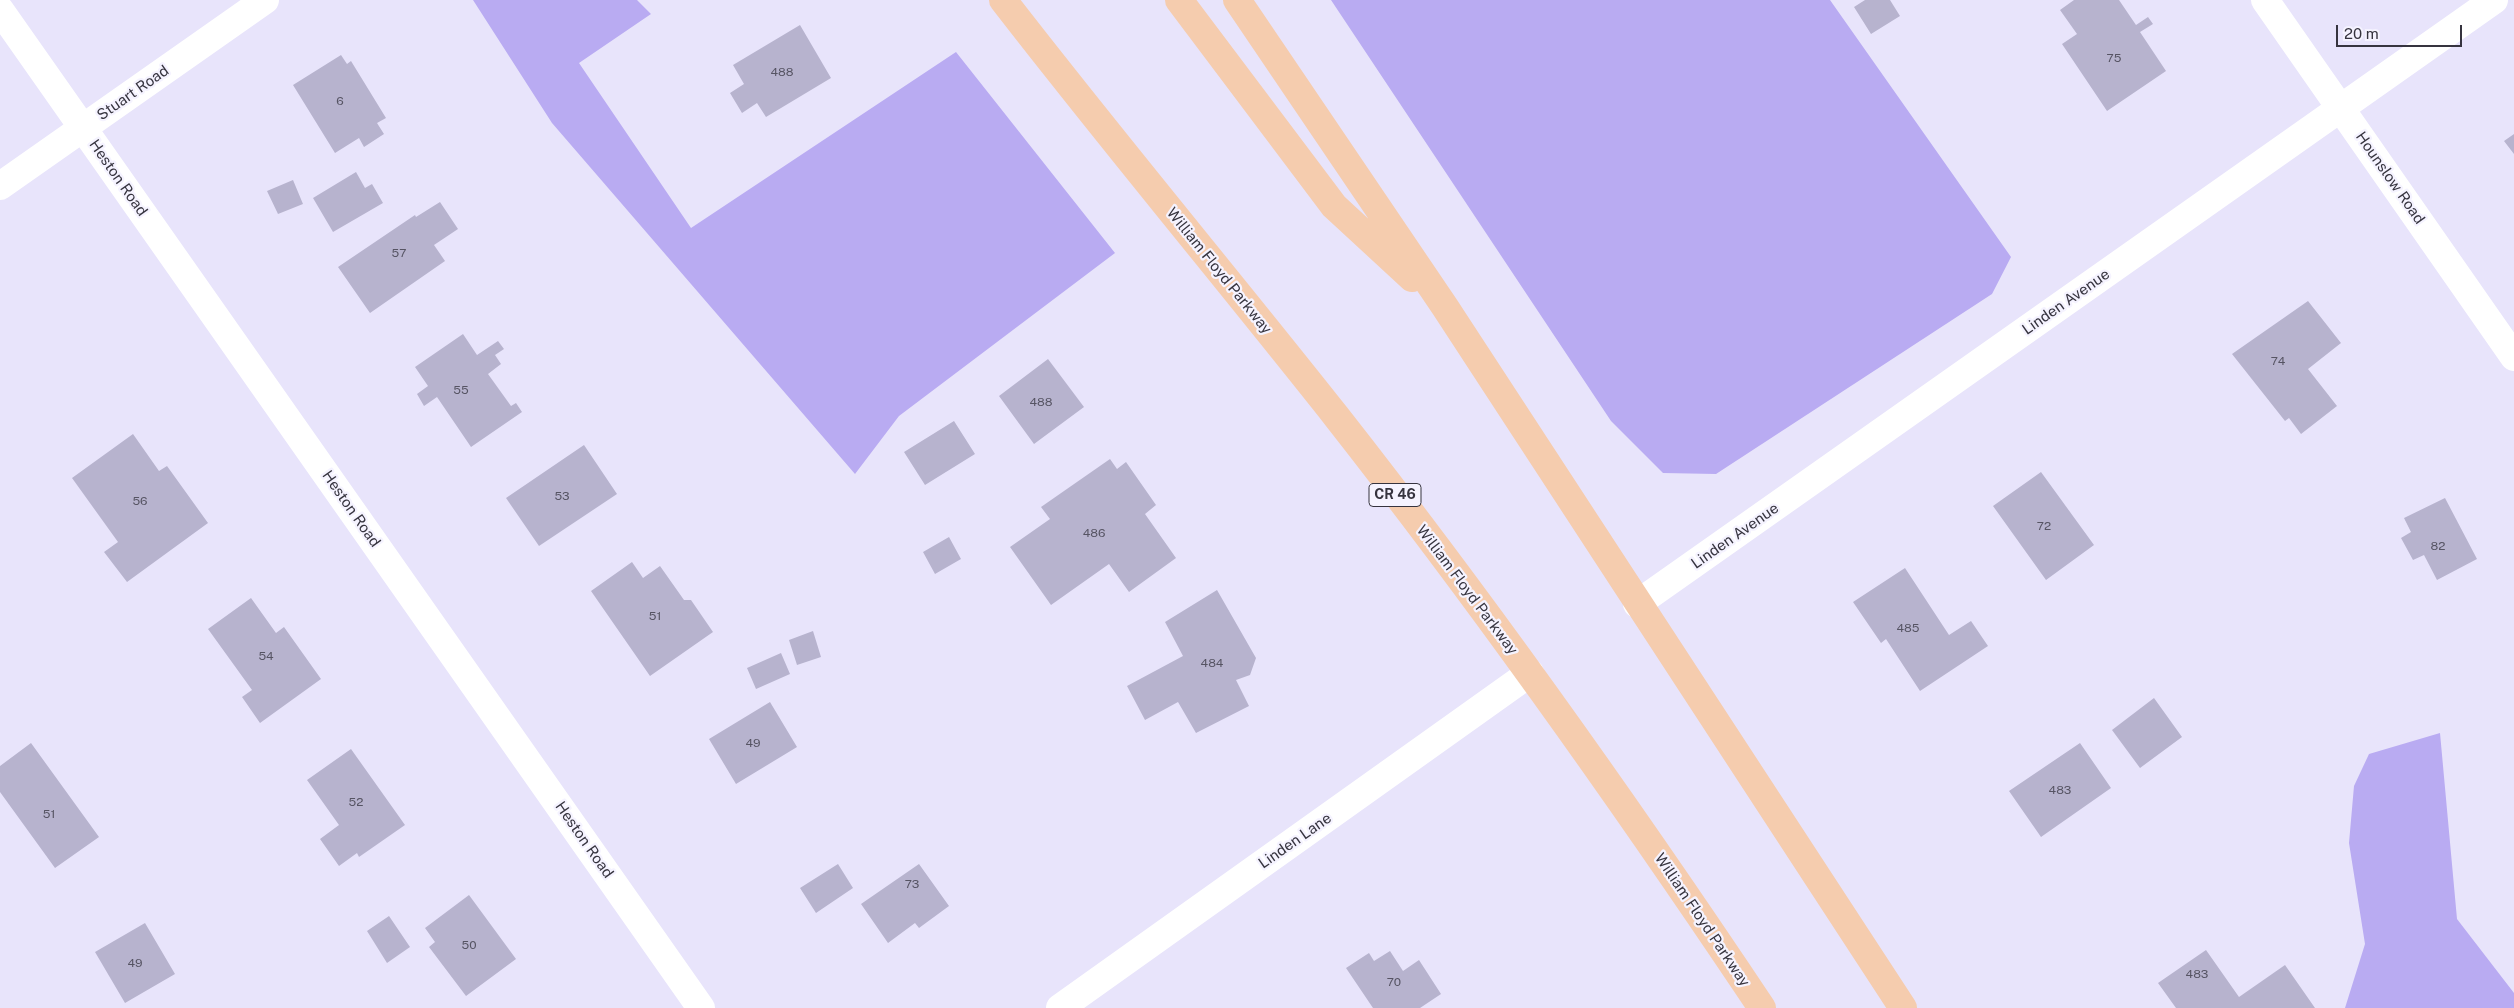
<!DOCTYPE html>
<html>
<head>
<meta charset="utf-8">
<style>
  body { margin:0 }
  #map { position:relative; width:2514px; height:1008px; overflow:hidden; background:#e8e4fb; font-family:"Public Sans",sans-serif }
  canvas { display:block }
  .scale { position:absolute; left:2336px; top:25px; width:126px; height:22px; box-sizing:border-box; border:2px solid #36343f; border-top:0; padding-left:6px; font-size:15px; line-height:18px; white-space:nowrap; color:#36343f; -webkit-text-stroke:4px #f5f3ff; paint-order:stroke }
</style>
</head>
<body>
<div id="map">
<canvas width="2514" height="1008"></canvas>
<div class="scale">20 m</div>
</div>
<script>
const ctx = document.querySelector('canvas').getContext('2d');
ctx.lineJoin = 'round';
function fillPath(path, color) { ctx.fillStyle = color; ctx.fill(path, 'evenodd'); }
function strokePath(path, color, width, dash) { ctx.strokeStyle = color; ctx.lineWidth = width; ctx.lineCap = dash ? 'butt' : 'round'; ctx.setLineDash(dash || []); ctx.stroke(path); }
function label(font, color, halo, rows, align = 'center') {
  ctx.font = font + ' "Public Sans",sans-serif'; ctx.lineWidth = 4.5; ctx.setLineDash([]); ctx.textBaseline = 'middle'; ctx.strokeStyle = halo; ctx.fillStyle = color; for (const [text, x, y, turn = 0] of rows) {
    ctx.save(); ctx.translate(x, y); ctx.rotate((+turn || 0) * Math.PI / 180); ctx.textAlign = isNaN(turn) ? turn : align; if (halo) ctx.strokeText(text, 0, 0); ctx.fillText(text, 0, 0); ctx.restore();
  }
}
fillPath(new Path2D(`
  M473,0H637L651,14L579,63L691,228L956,52L1115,253L899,416L855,474L552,123Z
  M1331,0H1830L2011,257L1992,294L1716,474L1663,473L1611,421Z
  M2440,733L2457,919L2514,993V1008H2345L2365,944L2349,843L2354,786L2369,754Z`), '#b9abf2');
fillPath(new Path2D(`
  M1865,0H1890L1900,16L1871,34L1854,7Z
  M2074,0H2119L2136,25L2148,17L2153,24L2140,32L2166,71L2107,111L2062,44L2077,34L2060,10Z
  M800,25L831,78L766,117L757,103L742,113L730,93L744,84L733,65Z
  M341,55L347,64L351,61L386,118L377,123L384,134L364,147L359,138L335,153L293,85Z
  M2514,134V154L2504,141Z
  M356,172L365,188L372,184L383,203L333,232L313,198Z
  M293,180L303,204L278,214L267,191Z
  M440,202L458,229L434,245L445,261L370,313L338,267L415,215L416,217Z
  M2308,301L2341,343L2308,369L2337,406L2301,434L2289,418L2285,421L2232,354Z
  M463,334L477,355L498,341L504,349L495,355L501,364L488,374L511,406L516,403L522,412L471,447L437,397L424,406L417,394L428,386L415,367Z
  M1048,359L1084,407L1034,444L999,396Z
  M954,421L975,454L925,485L904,452Z
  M133,434L159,471L167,466L208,523L127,582L104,552L118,542L72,478Z
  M584,445L617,494L539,546L506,498Z
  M1110,459L1117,469L1126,462L1156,505L1145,514L1176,558L1129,592L1109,564L1051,605L1010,547L1050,519L1041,507Z
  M2041,472L2094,545L2046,580L1993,506Z
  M2445,498L2477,559L2437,580L2424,555L2413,560L2401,538L2411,532L2404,518Z
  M949,537L961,559L935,574L923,552Z
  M632,562L643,578L660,566L684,600H691L713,632L650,676L591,591Z
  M1905,568L1949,635L1971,621L1988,646L1920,691L1886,639L1881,643L1853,602Z
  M1217,590L1256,658L1250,675L1236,680L1249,706L1196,733L1178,702L1145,720L1127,686L1183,656L1165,622Z
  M251,598L276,633L284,627L321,679L260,723L242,697L252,690L208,629Z
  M813,631L821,657L797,665L789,640Z
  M781,653L790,674L756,689L747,668Z
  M2154,698L2182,737L2140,768L2112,730Z
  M770,702L797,747L736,784L709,739Z
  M31,743L99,837L55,868L0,792V766Z
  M2080,743L2111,788L2041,837L2009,791Z
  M351,749L405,825L359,857L357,853L339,866L320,839L339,825L307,780Z
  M838,864L853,888L816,913L800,888Z
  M919,864L949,906L919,928L915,923L888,943L861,904Z
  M469,895L516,959L466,996L429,947L435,942L425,928Z
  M389,916L410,947L387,963L367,931Z
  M145,923L175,974L125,1003L95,952Z
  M2206,950L2239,997L2285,965L2315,1008H2176L2158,983Z
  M1390,951L1403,971L1419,960L1441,994L1420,1008H1373L1346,968L1369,953L1374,961Z`), '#b7b3ce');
strokePath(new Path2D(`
  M2265,0L2514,357
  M0,10L701,1008
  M0,186L265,0
  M1637,604L2494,0
  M1060,1008L1530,673`), '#fff', 28);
strokePath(new Path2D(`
  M1003,0C1112,141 1226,277 1336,416C1486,607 1627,806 1762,1008
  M1179,0L1334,206L1412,278
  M1237,0L1445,307L1903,1008`), '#f5ccae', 28);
label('12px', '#565463', null, [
  ["75",2114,58],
  ["488",782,72],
  ["6",340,101],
  ["57",399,253],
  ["74",2278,361],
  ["55",461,390],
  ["488",1041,402],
  ["53",562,496],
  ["56",140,501],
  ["72",2044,526],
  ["486",1094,533],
  ["82",2438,546],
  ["51",655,616],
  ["485",1908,628],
  ["54",266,656],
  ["484",1212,663],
  ["49",753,743],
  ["483",2060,790],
  ["52",356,802],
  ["51",49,814],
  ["73",912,884],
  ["50",469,945],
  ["49",135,963],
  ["483",2197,974],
  ["70",1394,982]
]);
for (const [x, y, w] of [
  [1395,495,52]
]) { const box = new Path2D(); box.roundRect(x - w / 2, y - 11.5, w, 23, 4); ctx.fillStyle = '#f5f3ff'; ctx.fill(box); strokePath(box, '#36343f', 1); }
label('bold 14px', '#36343f', null, [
  ["CR 46",1395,495]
]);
label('15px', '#36343f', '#f5f3ff', [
  ["Stuart Road",133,93,-35],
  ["Heston Road",118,178,55],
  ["Hounslow Road",2390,178,55],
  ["William Floyd Parkway",1219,271,51],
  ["Linden Avenue",2066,302,-35],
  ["Heston Road",351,509,55],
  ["Linden Avenue",1735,536,-35],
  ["William Floyd Parkway",1467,590,53],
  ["Heston Road",584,840,55],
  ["Linden Lane",1295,841,-35],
  ["William Floyd Parkway",1702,920,56]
]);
</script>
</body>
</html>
